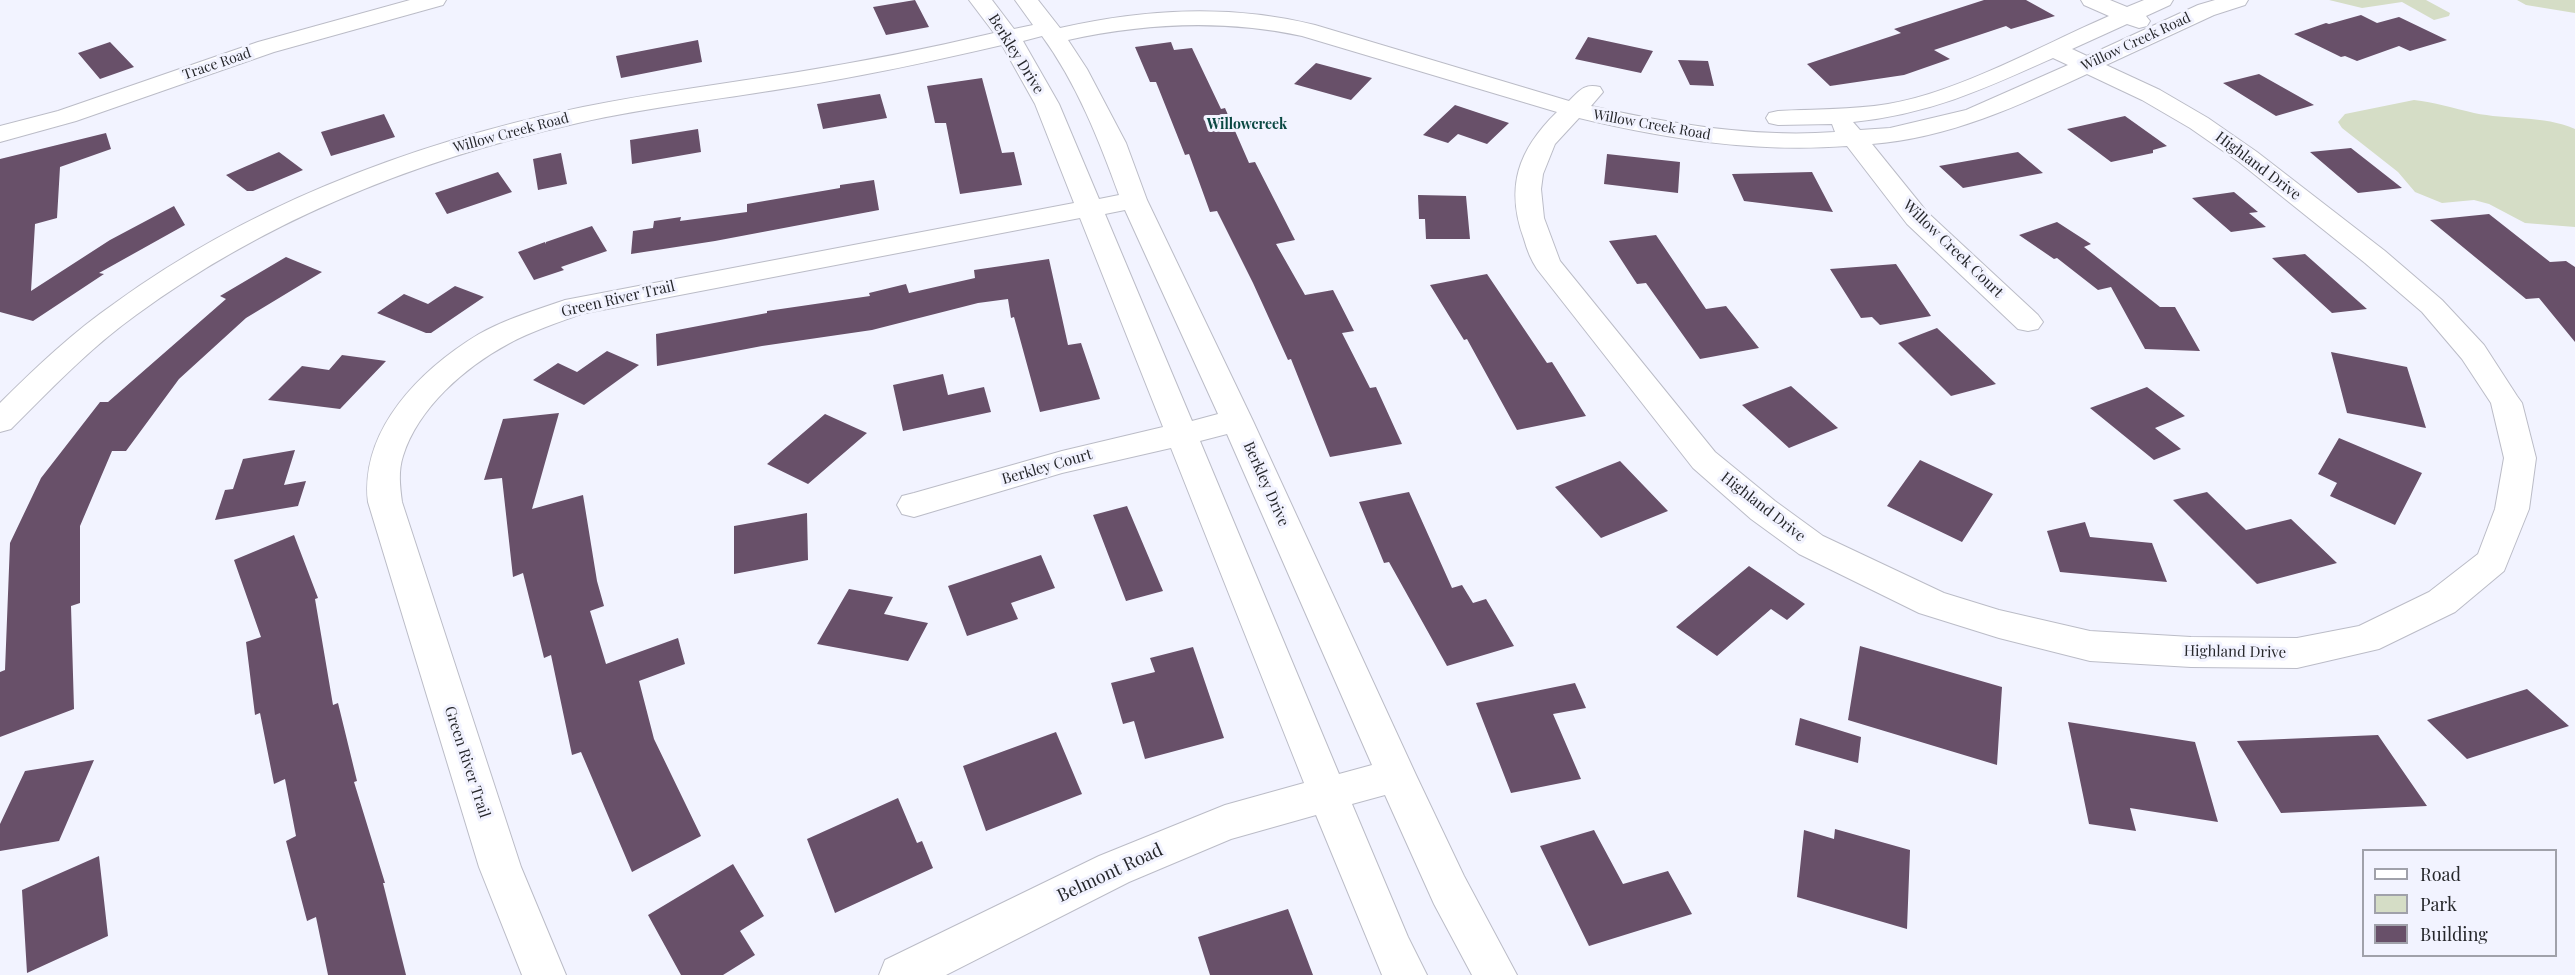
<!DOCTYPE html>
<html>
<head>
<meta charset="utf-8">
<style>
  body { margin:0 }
  #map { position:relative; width:2575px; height:975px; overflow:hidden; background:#f2f3ff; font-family:"Playfair Display",serif }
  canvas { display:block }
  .legend { position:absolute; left:2362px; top:849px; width:195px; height:108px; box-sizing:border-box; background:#f2f3ff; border:2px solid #a0a1aa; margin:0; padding:8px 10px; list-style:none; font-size:18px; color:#26272b }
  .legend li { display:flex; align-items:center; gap:12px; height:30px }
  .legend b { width:30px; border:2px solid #a0a1aa }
</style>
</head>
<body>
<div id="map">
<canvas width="2575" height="975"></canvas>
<ul class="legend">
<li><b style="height:8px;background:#fff"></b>Road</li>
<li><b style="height:16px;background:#d5ddc6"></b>Park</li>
<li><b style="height:16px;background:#685069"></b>Building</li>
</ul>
</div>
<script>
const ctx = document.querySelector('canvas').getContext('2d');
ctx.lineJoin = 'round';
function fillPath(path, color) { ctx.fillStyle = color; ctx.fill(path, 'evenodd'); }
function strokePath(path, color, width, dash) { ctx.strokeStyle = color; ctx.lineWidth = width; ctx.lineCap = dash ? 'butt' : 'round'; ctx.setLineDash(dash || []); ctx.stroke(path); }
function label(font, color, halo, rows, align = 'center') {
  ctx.font = font + ' "Playfair Display",serif'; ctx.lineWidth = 6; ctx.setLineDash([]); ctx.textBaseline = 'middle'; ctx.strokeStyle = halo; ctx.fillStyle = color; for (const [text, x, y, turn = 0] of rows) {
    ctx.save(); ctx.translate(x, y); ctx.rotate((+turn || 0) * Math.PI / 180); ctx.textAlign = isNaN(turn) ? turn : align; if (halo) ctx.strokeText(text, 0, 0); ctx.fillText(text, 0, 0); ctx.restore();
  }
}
fillPath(new Path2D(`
  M2329,0H2426L2450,13L2449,16L2434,20L2402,2L2362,8Z
  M2517,0H2575V13L2526,5Z
  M2414,100C2434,102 2453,108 2474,113C2507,120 2543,115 2575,129V227L2525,223L2489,204L2474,200L2442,203L2415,192L2398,172L2342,128L2338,122L2345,114Z`), '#d5ddc6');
fillPath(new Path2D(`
  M915,0L929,27L886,35L873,7Z
  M1984,0H2026L2055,16L2011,29L2006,26L1934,50L1950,59L1904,75L1830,86L1807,64L1901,33L1894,29Z
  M2361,15L2377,23L2399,17L2447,40L2410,51L2399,46L2357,61L2345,56L2341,57L2294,34L2326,23L2329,24Z
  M1588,37L1653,51L1641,73L1575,59Z
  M698,40L702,62L621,78L616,56Z
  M110,42L134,67L100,79L78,53Z
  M1171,42L1174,50L1192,48L1221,109L1225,108L1249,163L1255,162L1295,240L1276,244L1305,295L1333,290L1354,331L1342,333L1370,388L1376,387L1402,444L1330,457L1291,359L1288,360L1253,283L1217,211L1210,212L1189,154L1185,155L1156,82H1150L1135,47Z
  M1678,60L1708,61L1714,86L1690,85Z
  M1316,63L1372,78L1351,100L1294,84Z
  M2259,74L2314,105L2276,116L2223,83Z
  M982,78L1002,153L1014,152L1022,185L960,194L946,123H935L927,86Z
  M880,94L887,118L823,129L817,104Z
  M1455,105L1509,123L1487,144L1458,134L1448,143L1423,135Z
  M384,114L395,137L331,156L321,132Z
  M2125,116L2167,146L2153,150V153L2111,162L2067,129Z
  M698,129L701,152L632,164L630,140Z
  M106,133L111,149L60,167L57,218L35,224L31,291L110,240L174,206L185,225L99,273L104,274L33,321L0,312V159Z
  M2351,148L2402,188L2358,193L2310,152Z
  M279,152L303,170L253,191H247L226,175Z
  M2018,152L2043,173L1963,188L1939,166Z
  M561,153L567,184L538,190L533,159Z
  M1607,154L1680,162L1678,193L1604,184Z
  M498,172L512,192L447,214L435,193Z
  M1812,172L1833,212L1744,201L1732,174Z
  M874,180L879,210L715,241L631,254L633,231L653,228L654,221L681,217L680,221L747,212V204L840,188V185Z
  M2234,192L2258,212L2249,213L2266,227L2231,232L2192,198Z
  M1418,195L1466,196L1470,239H1426L1425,219H1419Z
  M2489,214L2550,262L2566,261L2575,267V342L2539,298L2526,299L2430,220Z
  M2057,222L2091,244L2084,247L2160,307H2175L2200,351L2145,349L2111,287L2098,290L2057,258L2054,259L2019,235Z
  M592,226L607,251L561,267L564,270L534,280L518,252L545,242L546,244V242Z
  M1656,235L1706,309L1726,306L1759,348L1700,359L1646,283L1637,284L1609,241Z
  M2305,254L2367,309L2332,313L2272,258Z
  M286,257L322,272L246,318L179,379L126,451H112L80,526V603L71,606L74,709L0,737V672L5,670L10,543L41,478L100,402H108L226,299L220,296Z
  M1049,259L1068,345L1081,343L1100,399L1040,412L1014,317L1011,318L1008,299L978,303L872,330L762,346L657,366L656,334L767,313V311L870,296L869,293L906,284L909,293L975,278L974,270Z
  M1896,264L1931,316L1880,325L1872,317L1861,318L1830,269Z
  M1487,274L1547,363L1552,362L1586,416L1517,430L1467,339L1464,340L1430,285Z
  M455,286L484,297L431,333H426L377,313L404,294L428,304Z
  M1937,328L1996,384L1951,396L1898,343Z
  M607,351L639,365L584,405L533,380L558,363L577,372Z
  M2331,352L2407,367L2426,428L2347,413Z
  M342,355L386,361L340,409L268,400L302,366L329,370Z
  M943,374L948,395L984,387L991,412L903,431L893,385Z
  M1791,386L1838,428L1789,448L1742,405Z
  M2147,387L2185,416L2155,428L2181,449L2154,460L2090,408Z
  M559,413L532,509L583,495L597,581L604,606L590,611L606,664L678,638L685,664L639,681L654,739L701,836L632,872L581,752L572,755L551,655L544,658L523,573L513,577L502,478L484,480L503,419Z
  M825,414L867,433L808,484L767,464Z
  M2339,438L2422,473L2395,525L2330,496L2337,483L2318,474Z
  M295,450L284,485L306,481L298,506L215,520L225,490L233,489L243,459Z
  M1920,460L1993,494L1962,542L1887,506Z
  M1620,461L1668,511L1601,538L1555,487Z
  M1409,492L1452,588L1462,585L1473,603L1486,599L1514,646L1447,666L1389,562L1384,563L1359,502Z
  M2207,492L2246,530L2291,519L2337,563L2257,584L2173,500Z
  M1127,506L1163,591L1126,601L1093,515Z
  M807,513L808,560L734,574V526Z
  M2085,522L2090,537L2152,543L2167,582L2060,572L2047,531Z
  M294,535L318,598L315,599L333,705L338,703L357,781L354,782L385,883H383L406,975H328L316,917L307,921L286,841L296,836L285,779L274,784L260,713L255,715L246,642L261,637L234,560Z
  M1041,555L1055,588L1011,603L1018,619L967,636L948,586Z
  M1749,566L1805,604L1787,620L1771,609L1717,656L1676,627Z
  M849,589L893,597L884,614L928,623L908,661L817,644Z
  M1860,646L2002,687L1997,765L1848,720Z
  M1193,647L1224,738L1145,759L1134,721L1123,724L1111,683L1155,672L1150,658Z
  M1575,683L1586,708L1553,714L1581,779L1511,793L1476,703Z
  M2527,689L2569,726L2467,759L2427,720Z
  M1800,718L1861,737L1858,763L1795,745Z
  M2068,722L2195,742L2218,822L2130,808L2136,831L2089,824Z
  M1056,732L1082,794L986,831L963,766Z
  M2378,735L2427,806L2281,813L2237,741Z
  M94,760L59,841L0,851V824L25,771Z
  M898,798L917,843L922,841L933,868L835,913L807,839Z
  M1835,829L1910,850L1907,929L1797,897L1804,830L1834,839Z
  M1594,830L1623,884L1668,871L1692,914L1589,946L1540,846Z
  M99,856L108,936L27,973L22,890Z
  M733,864L764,916L740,931L755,955L723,975H681L648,915Z
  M1288,909L1313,975H1210L1198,937Z`), '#685069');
const minor = new Path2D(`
  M410,0H446L443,5L274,52L76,121L0,142V126L58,111L258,42Z
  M969,0H992L1014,29L1033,25L1015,0H1038L1060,28C1145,9 1229,4 1315,25L1569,101C1579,91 1584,83 1600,87L1603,92L1591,106C1671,124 1754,138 1835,132L1832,124L1778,125L1769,123L1766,118L1769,113L1778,111C1814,109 1852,110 1888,104C1959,92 2042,45 2109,16L2084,5L2081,0H2110L2127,7L2144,0H2173L2170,5L2146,16L2150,21L2147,26L2139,28L2127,24L2072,49L2087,56L2198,5L2215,0H2248L2245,5L2214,15L2106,65L2160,90L2208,118L2257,152L2385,251L2442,300L2484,345L2517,396L2522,403L2536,458L2529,509L2504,571L2455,612L2379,649L2297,668L2191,667L2090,661L1999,638L1919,613L1799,554L1751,519L1693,468L1537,269C1531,260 1527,250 1524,239C1505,187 1518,150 1557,112L1302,36C1223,19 1146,23 1068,40L1087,69L1126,143L1147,200L1253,421L1416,775L1464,876L1517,975H1472L1434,904L1385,795L1352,804L1408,937L1427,975H1382L1316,815L1231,839L1129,882L946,975H879L885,960L1099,856L1225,805L1304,783L1171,448L1062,473L914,517L902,514L897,505L902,496L914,493L1062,451L1163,427L1080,218L581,314C557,323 532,331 508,344C465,367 418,408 403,456C398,471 400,487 402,502L521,867L566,975H522L479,867L368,502C360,429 421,369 479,334C506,319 536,310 565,300L1074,203L1035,104L1002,45C933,61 864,76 794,87C722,99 649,107 578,123C419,159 268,218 136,315C90,348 51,389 11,429L0,432V403C36,367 73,332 115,303C253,203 416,142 583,107C652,93 722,84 792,73C860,62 927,49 994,33ZM1042,36C1077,84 1099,140 1119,195L1099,199L1059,104L1023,41ZM2053,58L2068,65L1966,110L1890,128L1860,130L1853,122C1930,114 1984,89 2053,58ZM2087,74L2142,100L2190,128L2239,162L2365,263L2422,312L2462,359L2491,403L2504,458L2495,509L2478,554L2429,592L2359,626L2297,638L2191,637L2090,631L1999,610L1944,593L1823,536L1775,501L1715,452L1560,261L1544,218L1541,189L1543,174L1555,144L1579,118C1667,139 1756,153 1847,146L1907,224L2018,329L2028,331L2038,329L2043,322L2038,315L1927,212L1872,144C1949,138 2018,106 2087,74ZM1125,210L1218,414L1192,421L1105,214ZM1227,434L1372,765L1339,774L1200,441Z`);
strokePath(minor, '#bbbcc7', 2);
fillPath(minor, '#fff');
label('14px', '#26272b', '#f2f3ff', [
  ["Willow Creek Road",2136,42,-25],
  ["Trace Road",217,64,-19],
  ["Willow Creek Road",1652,125,10],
  ["Willow Creek Road",511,133,-15]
]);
label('bold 14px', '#0a4842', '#f2f3ff', [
  ["Willowcreek",1247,125]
]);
label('15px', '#26272b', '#f2f3ff', [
  ["Berkley Drive",1016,54,58],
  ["Highland Drive",2258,166,37],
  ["Willow Creek Court",1953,249,44],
  ["Green River Trail",618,299,-13],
  ["Berkley Court",1047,467,-16],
  ["Berkley Drive",1266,484,66],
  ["Highland Drive",1763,507,38],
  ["Highland Drive",2235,652,1],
  ["Green River Trail",467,762,72]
]);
label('18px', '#26272b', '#f2f3ff', [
  ["Belmont Road",1110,873,-25]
]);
</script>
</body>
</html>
